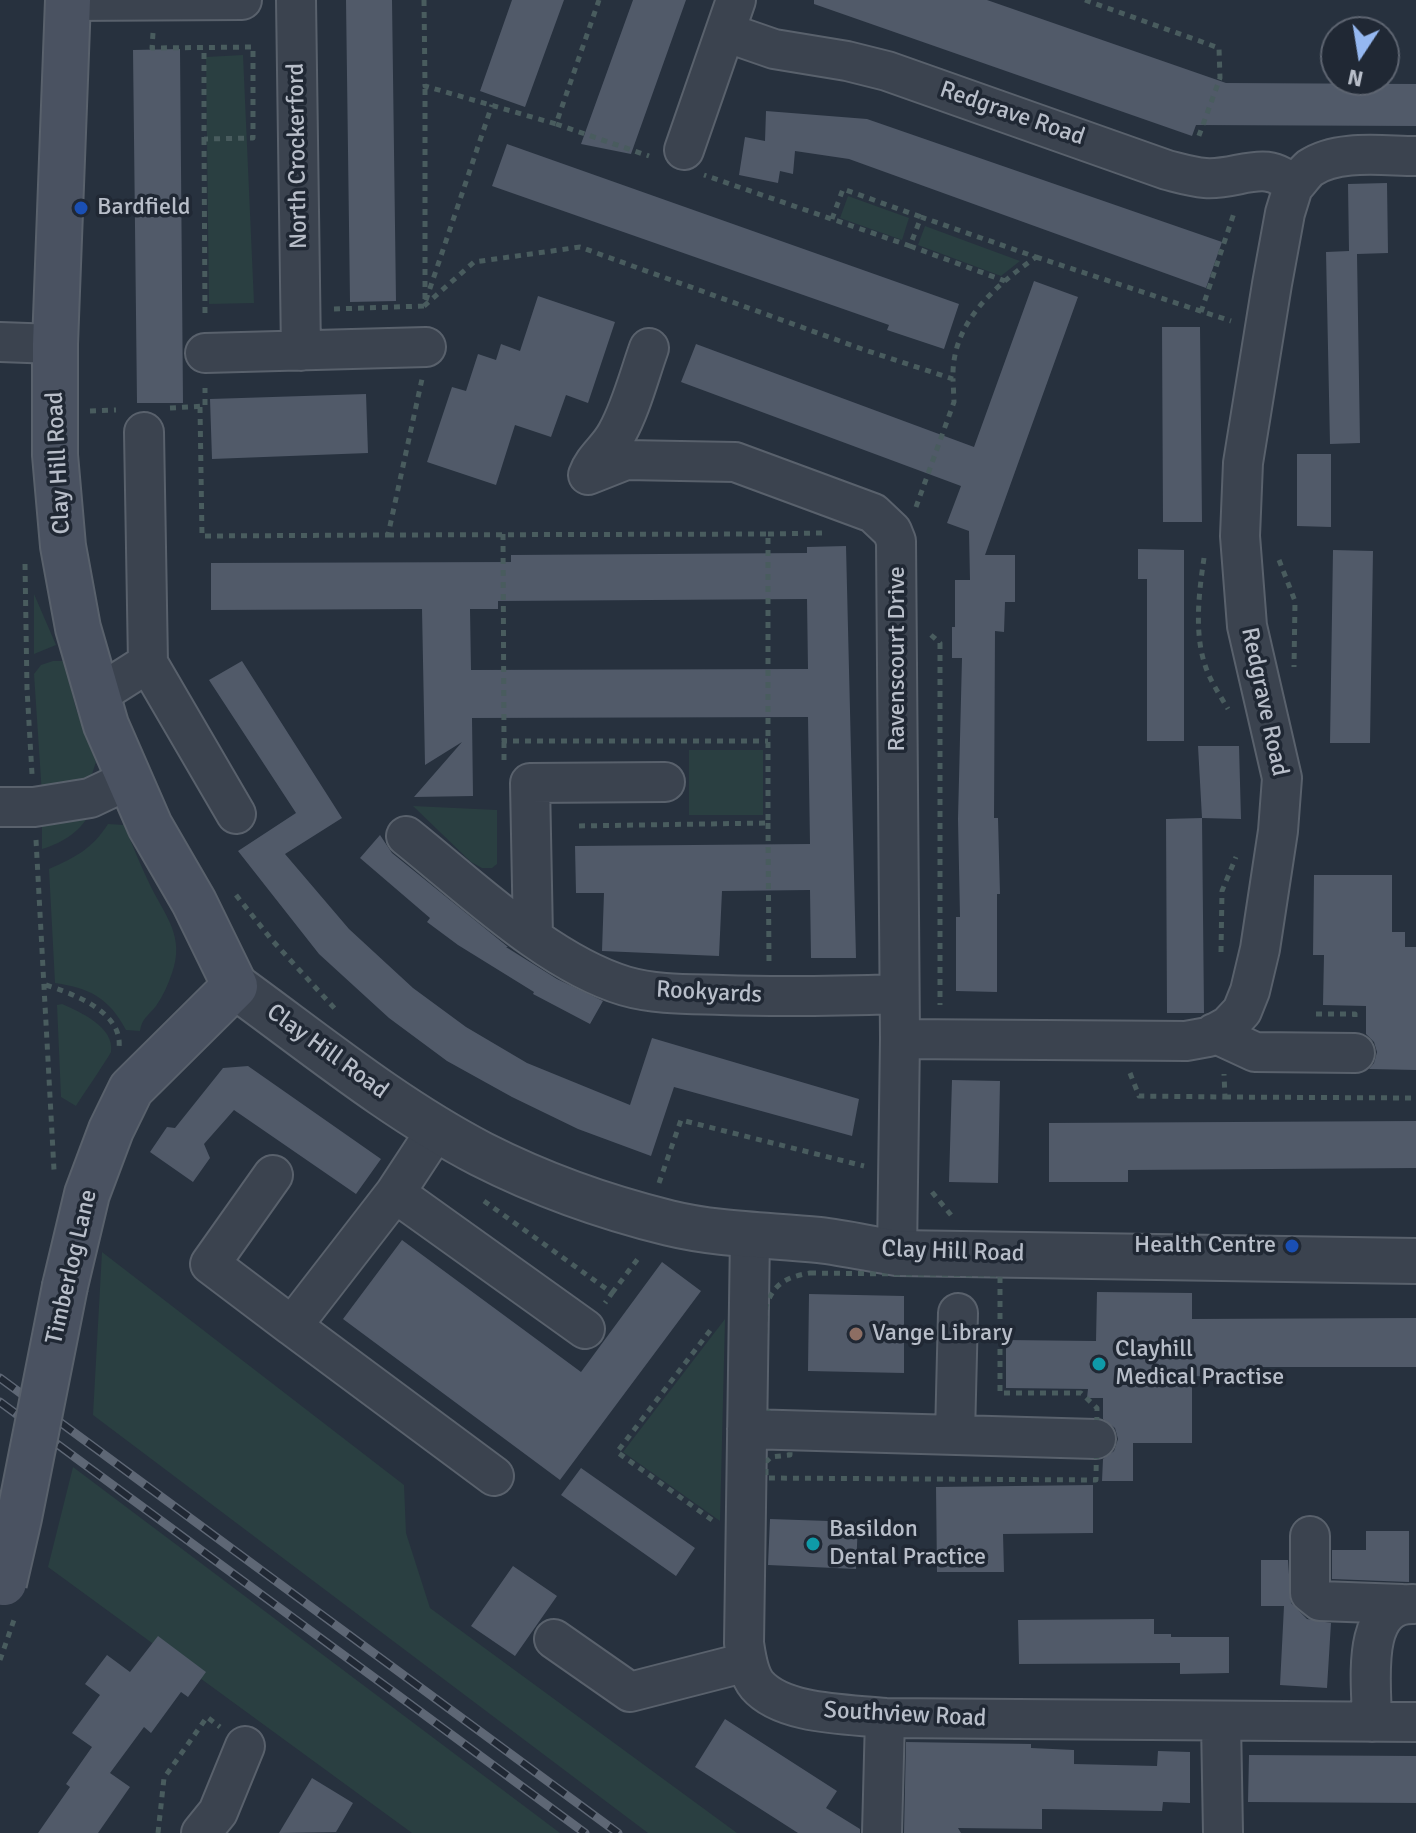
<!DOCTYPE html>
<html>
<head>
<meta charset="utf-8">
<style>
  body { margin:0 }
  #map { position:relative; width:1416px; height:1833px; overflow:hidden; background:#27313e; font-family:Signika,sans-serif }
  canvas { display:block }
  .north { position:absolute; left:1320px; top:16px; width:80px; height:80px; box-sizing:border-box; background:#202834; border:2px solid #5d6470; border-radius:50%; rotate:192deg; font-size:22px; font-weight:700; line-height:32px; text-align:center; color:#b8bec9 }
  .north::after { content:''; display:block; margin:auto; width:28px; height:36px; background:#95b8f1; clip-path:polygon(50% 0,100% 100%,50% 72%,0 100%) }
</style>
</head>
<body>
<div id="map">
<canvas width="1416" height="1833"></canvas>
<div class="north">N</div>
</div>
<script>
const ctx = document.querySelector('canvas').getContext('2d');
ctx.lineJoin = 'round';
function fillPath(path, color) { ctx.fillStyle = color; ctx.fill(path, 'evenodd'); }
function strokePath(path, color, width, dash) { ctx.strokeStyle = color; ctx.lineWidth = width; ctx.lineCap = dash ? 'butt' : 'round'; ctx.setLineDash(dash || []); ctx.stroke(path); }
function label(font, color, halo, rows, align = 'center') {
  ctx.font = font + ' Signika,sans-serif'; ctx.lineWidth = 7; ctx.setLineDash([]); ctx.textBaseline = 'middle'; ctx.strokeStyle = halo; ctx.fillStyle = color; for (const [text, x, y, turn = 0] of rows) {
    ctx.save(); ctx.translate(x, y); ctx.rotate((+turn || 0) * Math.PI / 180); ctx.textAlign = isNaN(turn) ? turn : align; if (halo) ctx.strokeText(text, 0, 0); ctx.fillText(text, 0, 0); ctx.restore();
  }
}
fillPath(new Path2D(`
  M243,55L254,303L209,304L206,57Z
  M848,196L909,218L902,240L840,218Z
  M925,226L1020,261L1001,276L918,245Z
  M34,594L56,645L34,654Z
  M53,661H64L76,709L96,762L90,780L42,795L34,674L41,665Z
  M689,750H763V815H689Z
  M413,806L497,810V864L492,868H482L471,862Z
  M92,810C81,831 65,842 42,849V814Z
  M108,824L124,825C133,846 141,867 151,887C166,917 185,937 172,973C168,985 163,996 156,1006C148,1016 142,1018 140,1031L126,1030C109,998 90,988 55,983L49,869C76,857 92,849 108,824Z
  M62,1004C80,1012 115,1027 111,1052C110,1055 81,1098 76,1106L61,1097L57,1005Z
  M102,1252L404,1485L406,1533L430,1608L737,1833H648L93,1415Z
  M725,1319L720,1521L623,1452Z
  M73,1467L560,1833H412L48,1567Z`), '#2a3f41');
fillPath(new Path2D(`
  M346,0H392L396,301L350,302Z
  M512,0H564L525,107L480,91Z
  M633,0H686L631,154L581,144Z
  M814,0H987L1226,83L1416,84V126L1196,125L1192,136L814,4Z
  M180,49L183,403H137L133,50Z
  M766,111L867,119L1222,242L1206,288L849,159L795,151L793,174L780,171L778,183L739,175L745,137L765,141Z
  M507,144L959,304L944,349L887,330L889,325L492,186Z
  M1387,183L1388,253L1357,254L1360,443L1330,444L1326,252L1349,251L1348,184Z
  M1034,281L1078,297L985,555H1015V602H1005L1004,632L995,631L994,818H998L1000,894H997V992L956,991V917H960L958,819L962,658H952V627H955V580H970L969,531L947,523L961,486L681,382L696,344L974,447Z
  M538,296L615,322L588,403L566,395L551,437L515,425L496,485L427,462L452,387L466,391L478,354L496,360L501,344L520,351Z
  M1162,327H1200L1202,522H1163Z
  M366,394L368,453L212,459L210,399Z
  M1297,454H1331V527L1297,526Z
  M846,546L856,958H811L810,890L722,891L719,956L602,951L604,893H576L575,846L810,844L808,717L472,718L473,796L414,797L462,742L425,765L422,609L211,610V563L511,562V555L807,553V547ZM807,599L808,669L471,670L470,609H498V601Z
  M1138,549L1184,550V741H1147V579H1138Z
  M1333,550L1373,551L1370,743H1330Z
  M242,661L342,818L285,854L349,929L413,988L466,1027L527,1063L630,1105L652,1038L859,1099L852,1136L674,1087L651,1156L578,1129L512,1097L447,1061L389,1018L319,954L238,851L296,813L209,680Z
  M1198,746H1239L1241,819L1202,818Z
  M1202,818L1204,1013H1167L1166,819Z
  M380,835L392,853L508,947H506L557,979L603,1001L590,1024L533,994L534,992L458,945L427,922L430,918L360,858Z
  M1314,875H1392V932H1405V947H1416V1070L1369,1069L1374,1063L1377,1052L1374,1042L1366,1034V1006L1323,1005L1324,955H1313Z
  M248,1066L381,1159L356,1194L234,1110L204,1144L210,1158L193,1182L150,1152L167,1127L175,1128L223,1068Z
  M952,1080L1000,1081L998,1183L949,1182Z
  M1416,1121V1168L1128,1170V1182H1049V1123Z
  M402,1240L581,1372L662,1262L701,1291L560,1480L343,1319Z
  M1097,1292L1192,1293V1319L1416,1318V1367H1262V1378L1192,1376V1443H1133V1481H1102L1103,1459L1114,1451L1118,1439L1115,1428L1103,1419V1398H1087L1088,1389L1006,1388V1340L1096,1341Z
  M809,1294L904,1296V1373L808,1371Z
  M581,1468L695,1548L676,1576L561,1495Z
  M1093,1485V1533L1003,1534L1004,1572H937L936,1487Z
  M770,1519L858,1522L856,1569L768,1565Z
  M1366,1531H1409V1582L1332,1579V1550H1366Z
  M1261,1560H1288L1291,1603L1307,1619L1331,1623L1327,1688L1280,1685L1284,1606H1261Z
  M513,1566L557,1596L515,1656L471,1626Z
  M1154,1619V1634H1171V1637H1229V1673L1180,1674V1663L1019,1664L1018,1620Z
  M158,1636L206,1672L188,1697L181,1692L151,1733L144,1727L110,1773L130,1787L98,1833H38L70,1787L66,1784L92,1747L72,1733L100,1695L85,1684L107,1655L130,1672Z
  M725,1719L837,1791L826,1808L860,1829V1833H798L695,1767Z
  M906,1742L1031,1744V1748L1074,1750V1764L1157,1766L1158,1751L1190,1752V1803L1163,1802L1162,1811L1042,1809V1829L958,1828L961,1833H904Z
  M1249,1755L1416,1756V1803L1248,1802Z
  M312,1778L353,1803L336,1832L279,1833Z`), '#515a69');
const minor = new Path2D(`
  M296,0L301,351
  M68,1L242,0
  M725,32L774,49L847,61L887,71L1167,170C1179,173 1192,177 1205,178C1238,181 1268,156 1293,187C1299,181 1304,173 1310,168C1338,149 1384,156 1416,156
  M684,150L736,0
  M0,342L55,344
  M649,348C639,376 631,408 617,433C609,449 594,458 588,475L626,460L735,462L873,513L892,531L896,541L900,1039L897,1253
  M205,353L426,347
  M148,663L236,814
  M96,696L148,663L144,432
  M0,807H34L90,798L128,780
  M406,836C469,886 548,963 625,986C656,995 690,994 722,995C781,997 839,996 898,994
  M533,937L530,783L665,782
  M1214,1033L1255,1052L1355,1053
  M900,1039L1186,1041L1208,1037L1228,1026L1242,1011L1250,991L1260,949L1278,831L1282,778L1247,626L1240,536L1243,463L1272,284L1285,213L1293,187
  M437,1129L395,1193L585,1329
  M273,1175L210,1264L292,1326
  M395,1193L292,1326L494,1476
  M750,1235L744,1643C746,1656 748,1674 757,1685C783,1715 848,1714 885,1718L1416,1722
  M747,1429L1096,1439
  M955,1435L958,1313
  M1310,1536V1593L1320,1601L1402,1604
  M554,1639L630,1692L747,1662
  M1221,1722L1223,1833
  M1372,1722C1372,1686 1359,1603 1413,1604
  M201,1833L218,1812L245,1746
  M882,1833L885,1718`);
const tertiary = new Path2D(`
  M235,986C315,1044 393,1108 481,1154C540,1184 604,1207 669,1223C718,1235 769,1235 819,1240C845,1243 871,1249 897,1253L1416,1261`);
const secondary = new Path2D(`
  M65,1286L87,1194L111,1130L131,1089L235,986L194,902L150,826L106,725L78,628L63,546L55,455V344L68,0`);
strokePath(minor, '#59616c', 42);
strokePath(tertiary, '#59616c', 48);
strokePath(secondary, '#59616c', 48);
strokePath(new Path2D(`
  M424,0L425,86L556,124L599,0
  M1085,0L1219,48L1220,78L1197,141
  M153,33L152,48L253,47V138L204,139V47
  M556,124L649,156
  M204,139L205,318
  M832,219L843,189L921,217
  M910,246L1005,281
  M1036,257L1231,321
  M425,299V86
  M424,306L474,262L580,247L862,349L953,379C951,323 994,287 1036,257L921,217L910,246L704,175
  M334,309L424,306L492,105
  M1201,312L1235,210
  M200,407L202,536L388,535L422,379
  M170,408L205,406V388
  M90,411L116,410
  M916,507L954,402L953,379
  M503,534L504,741H768
  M768,534L822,533
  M388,535L768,534V823L576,826
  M1204,558C1199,592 1194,632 1205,665C1210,681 1220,695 1228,709
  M1279,560L1295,601L1294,667
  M25,564L27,689L32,774
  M931,635L940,643V1005
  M504,760V741
  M768,823L769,962
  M36,840L54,1170
  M236,895L271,939L337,1011
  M1221,952L1222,891L1236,857
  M46,985C74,994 123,1012 119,1048
  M1316,1014H1355V1018
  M1130,1073L1139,1096L1225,1097L1224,1074
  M1225,1097L1416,1098
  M659,1183L681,1120L864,1166
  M932,1192L951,1215
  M484,1201L612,1293L605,1303
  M810,1273L1000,1275V1393H1081L1097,1408L1096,1480L766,1478V1462L771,1457L790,1455V1418L772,1416L764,1407L762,1396L766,1307C773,1284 786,1277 810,1273Z
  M612,1293L640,1256
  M712,1520L617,1452L712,1328
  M0,1660L15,1617
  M158,1833L164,1778L207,1717L220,1727`), '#495c5e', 5, [6, 6]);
strokePath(minor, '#3b434f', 38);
strokePath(tertiary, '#3b434f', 44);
strokePath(secondary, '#4a5261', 44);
const rail = new Path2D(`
  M0,1378L618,1833
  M0,1402L585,1833`);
strokePath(rail, '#5e6775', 9);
strokePath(rail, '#202834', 6, [18]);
const secondaryBridge = new Path2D(`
  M4,1583L19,1518L65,1286`);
strokePath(secondaryBridge, '#59616c', 48, []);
strokePath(secondaryBridge, '#4a5261', 44);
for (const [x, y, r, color] of [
  [81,208,8,"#1a4fb4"],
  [1292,1246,8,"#1a4fb4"],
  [856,1334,8,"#8d6e63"],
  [1099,1364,8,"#0f9aa8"],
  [813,1544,8,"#0f9aa8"]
]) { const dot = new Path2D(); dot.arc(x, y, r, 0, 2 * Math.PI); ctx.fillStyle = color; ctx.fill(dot); strokePath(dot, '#202834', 3); }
label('24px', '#b8bec9', '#202834', [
  ["Redgrave Road",1012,114,19],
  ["North Crockerford",298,156,-91],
  ["Clay Hill Road",59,463,-93],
  ["Ravenscourt Drive",898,659,-90],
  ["Redgrave Road",1264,702,78],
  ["Rookyards",709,993,3],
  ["Clay Hill Road",327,1052,36],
  ["Clay Hill Road",953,1252,2],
  ["Timberlog Lane",72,1267,-77],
  ["Southview Road",905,1715,3]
]);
label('24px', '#b8bec9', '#202834', [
  ["Bardfield",97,208],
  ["Health Centre",1276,1246,"right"],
  ["Vange Library",872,1334],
  ["Clayhill",1115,1350],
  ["Medical Practise",1115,1378],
  ["Basildon",829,1530],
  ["Dental Practice",829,1558]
], 'left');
</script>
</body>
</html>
